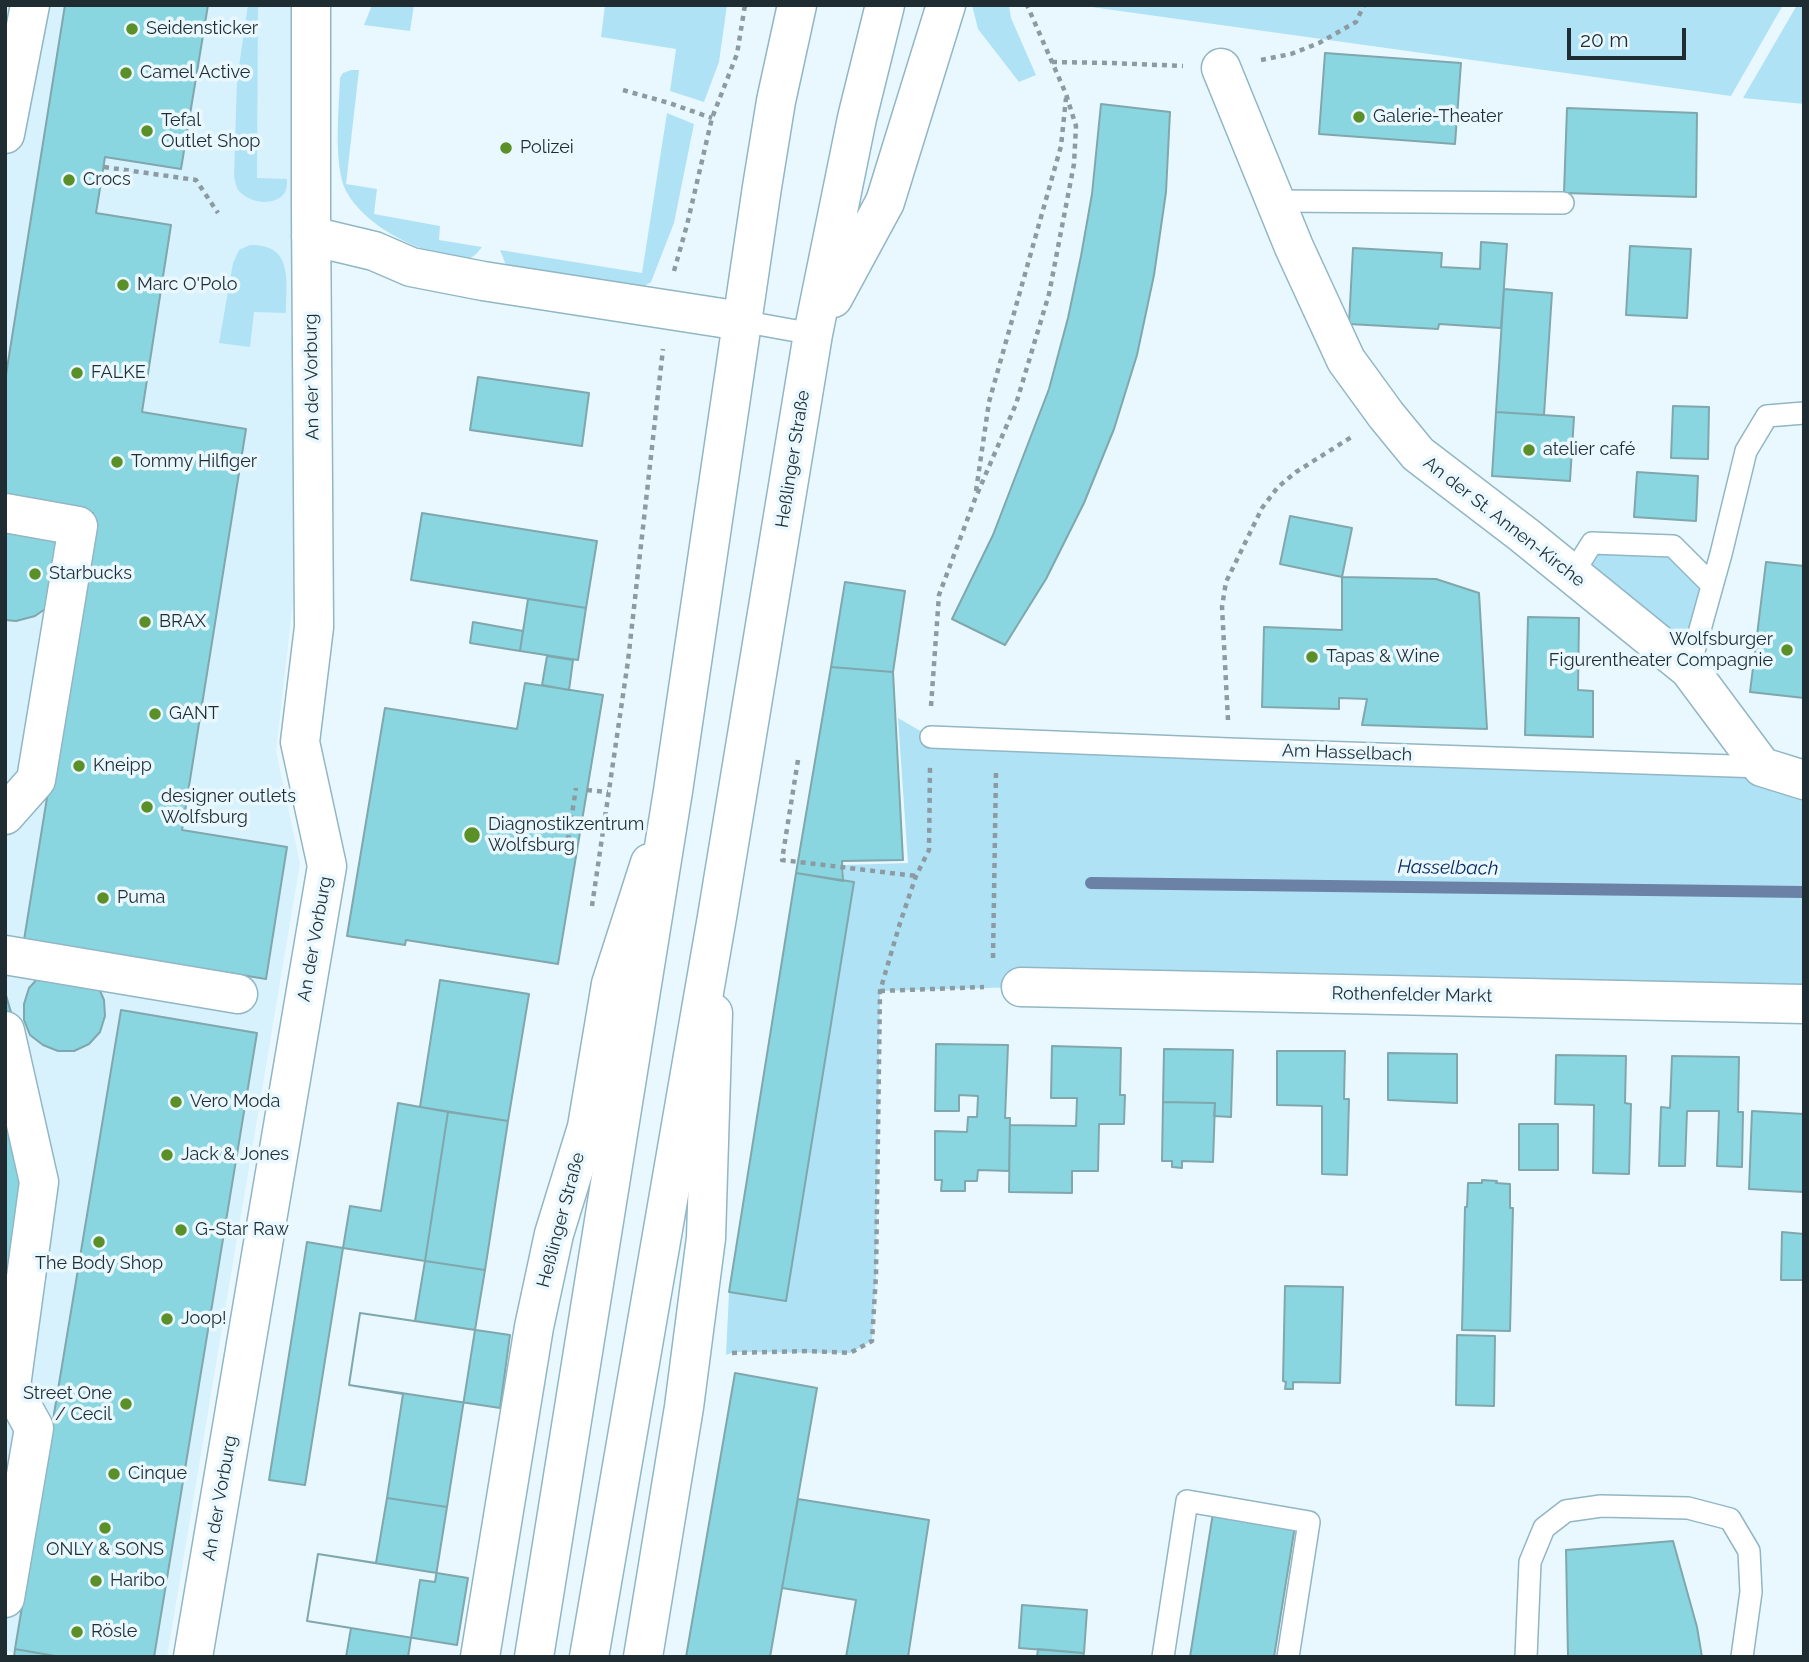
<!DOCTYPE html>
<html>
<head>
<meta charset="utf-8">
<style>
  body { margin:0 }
  #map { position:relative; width:1809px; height:1662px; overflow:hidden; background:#e9f8ff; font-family:Raleway,sans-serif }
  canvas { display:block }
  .frame { position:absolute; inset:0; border:7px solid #1f2d33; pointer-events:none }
  .scale { position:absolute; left:1567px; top:28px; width:119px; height:32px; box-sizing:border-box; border:4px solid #1f2d33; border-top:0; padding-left:9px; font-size:21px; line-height:24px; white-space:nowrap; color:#1f2d33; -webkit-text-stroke:5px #e9f8ff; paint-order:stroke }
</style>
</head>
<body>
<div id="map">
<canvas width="1809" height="1662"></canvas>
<div class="frame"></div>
<div class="scale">20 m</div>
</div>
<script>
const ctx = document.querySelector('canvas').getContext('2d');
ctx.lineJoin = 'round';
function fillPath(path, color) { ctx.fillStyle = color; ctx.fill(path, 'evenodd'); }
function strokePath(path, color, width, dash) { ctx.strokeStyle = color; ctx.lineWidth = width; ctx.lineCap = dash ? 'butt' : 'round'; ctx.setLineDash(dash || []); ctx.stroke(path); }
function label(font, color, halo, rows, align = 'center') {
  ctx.font = font + ' Raleway,sans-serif'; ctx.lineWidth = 7; ctx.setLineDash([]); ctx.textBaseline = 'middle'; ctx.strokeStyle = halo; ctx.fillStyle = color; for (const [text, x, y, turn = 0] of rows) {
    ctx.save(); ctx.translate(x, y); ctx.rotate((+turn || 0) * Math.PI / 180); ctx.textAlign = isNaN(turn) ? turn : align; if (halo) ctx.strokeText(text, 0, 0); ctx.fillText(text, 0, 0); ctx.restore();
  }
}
fillPath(new Path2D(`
  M5,5H296L293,602L276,751L300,863L167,1657H37L5,1651Z`), '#d7f2fd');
fillPath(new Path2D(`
  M248,5H258L257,178L287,179C287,183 287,187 286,190C278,209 245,203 237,188C236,184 235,180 234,177L237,80Z
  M372,5H414L410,31L364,25Z
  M605,5H727L719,62L704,102L670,91L676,49L601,37Z
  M972,5H1009L1011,18L1036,75L1019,82L978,29Z
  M1077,5H1783L1731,96Z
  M1797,5H1804V104L1743,98Z
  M351,70H359L346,184L377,189L374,214L440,226L439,240L482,247C477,253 473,259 465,259C460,260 454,258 449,257C413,249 364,225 346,191C333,166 339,107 340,78L343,73Z
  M667,113L694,124L674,223L651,282L641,288L506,265L500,250L642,273Z
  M250,245C294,244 286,281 286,313L254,312L250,347L219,343L233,263L239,250Z
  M1592,543L1673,546L1712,585L1689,669L1572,575Z
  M898,718L931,737L1804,777V1004L1021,987L880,991L876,1275L872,1341L850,1353L734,1352L726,1355L729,1292L786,1300L853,882L843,880L845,865L908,863Z`), '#b0e2f6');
strokePath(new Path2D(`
  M1091,883L1804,892`), '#6b82a6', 12);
const building = new Path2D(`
  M65,5H208L181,169L105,157L96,213L171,225L142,412L246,429L182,830L287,847L266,979L24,940L93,513L5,499V381Z
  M1325,53L1461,63L1455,144L1319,134Z
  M1101,104L1170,112L1166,192L1154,275L1137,355L1114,429L1084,503L1046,579L1005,645L952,619L993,535L1049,389L1068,318L1081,256L1092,194Z
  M1567,108L1697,113L1696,197L1564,193Z
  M1481,242L1507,244L1501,328L1439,324L1438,329L1349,324L1353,248L1442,253L1441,267L1480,269Z
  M1630,246L1691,249L1687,318L1626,315Z
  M1504,289L1552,293L1544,415L1496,412Z
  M478,377L589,393L582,446L470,430Z
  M1673,406L1709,407L1708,459L1671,458Z
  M1496,412L1574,417L1570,481L1492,476Z
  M1637,472L1698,476L1696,521L1634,517Z
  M422,513L597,541L586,608L411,580Z
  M1290,516L1352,528L1342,577L1280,564Z
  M5,521L55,541L60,550L51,605L35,616L16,621L5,620Z
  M1766,562L1804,566V698L1750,692Z
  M1342,577L1436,579L1479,593L1487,729L1362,725L1367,699L1339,698V709L1262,707L1264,627L1342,630Z
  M845,582L905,591L893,672L831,667Z
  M528,599L586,608L578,660L520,651Z
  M1528,617L1579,618L1578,690L1593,691V737L1525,735Z
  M473,622L523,631L520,651L470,643Z
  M547,656L573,660L569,690L542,685Z
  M831,667L893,672L903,860L842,861L843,881L796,873Z
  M525,683L603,695L558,964L406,940L405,945L347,936L385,708L517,729Z
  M796,873L854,882L786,1301L729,1292Z
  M40,976L98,986L104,1000L105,1016L100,1032L89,1044L74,1051H58L43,1045L30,1035L24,1020V1004L29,988Z
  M440,980L529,994L508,1121L420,1107Z
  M5,992L13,1019L29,1127L5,1309Z
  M121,1010L257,1033L154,1657H61L15,1649Z
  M936,1044L1008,1045L1005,1118H1010L1009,1171L978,1170L977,1181H965V1191H941L942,1180H935V1131L967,1132L968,1117H977L978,1096L959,1095V1111H935Z
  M1052,1046L1121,1048L1120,1095H1125L1124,1124H1099L1098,1171H1072V1193L1009,1192L1010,1125L1076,1126L1077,1098H1051Z
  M1164,1049L1233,1050L1231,1117L1214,1116L1215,1103L1163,1102Z
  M1277,1051H1345L1344,1099H1349L1347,1175L1322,1174V1106L1277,1105Z
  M1388,1053L1457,1054V1103L1388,1100Z
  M1556,1055L1626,1056L1625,1103L1631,1104L1629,1174L1593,1173L1594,1105L1555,1104Z
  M1672,1056L1739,1057L1738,1112H1743L1742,1167L1717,1166L1719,1111H1687L1685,1166H1659L1661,1107L1670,1108Z
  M1163,1102L1215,1103L1213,1162L1182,1161V1168L1172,1167V1161H1162Z
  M398,1103L448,1112L425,1261L343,1248L350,1206L381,1211Z
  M1752,1111L1804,1114V1192L1749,1189Z
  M448,1112L508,1121L485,1270L425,1261Z
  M1519,1124H1558V1170H1519Z
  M1482,1180L1497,1181L1496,1183L1510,1184V1208H1513L1510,1331L1462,1330L1465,1207H1467L1468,1183H1482Z
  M1782,1232L1804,1234V1280H1781Z
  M307,1242L343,1248L305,1485L269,1480Z
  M425,1261L485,1270L475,1330L415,1321Z
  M1285,1286L1343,1287L1340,1383L1293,1382V1389H1285L1286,1382L1283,1381Z
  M360,1313L510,1335L500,1408L349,1385Z
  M360,1313L475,1330L447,1507L387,1498L403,1394L349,1385Z
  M1457,1335L1495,1336L1494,1406L1456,1405Z
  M735,1373L817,1388L770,1657H686Z
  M387,1498L447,1507L435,1582L420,1580L408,1657H346L351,1628L307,1621L318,1554L376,1563Z
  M798,1499L929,1520L908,1657H846L856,1600L782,1588Z
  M1213,1513L1295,1526L1274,1657H1190Z
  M1673,1541L1697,1627L1702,1657H1568L1566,1550Z
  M318,1554L468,1578L457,1645L307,1621Z
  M1022,1605L1087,1610L1084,1653L1019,1648Z
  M15,1649L61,1657H14Z
  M1038,1649L1084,1653L1083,1657H1037Z`);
fillPath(building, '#8ad6e0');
strokePath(building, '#7fa7ad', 2);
const lane = new Path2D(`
  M1275,201L1563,203
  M741,321L813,334
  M1572,575L1592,543L1673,546L1712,585
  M1689,669L1721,554L1746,451L1767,416L1804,413
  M931,737L1229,749L1762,767
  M1163,1657L1187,1501L1309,1522L1288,1657
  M1526,1657L1530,1562L1544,1528L1566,1511L1601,1506L1688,1508L1730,1519L1749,1551L1751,1592L1742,1657`);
const street = new Path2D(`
  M1221,68L1294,247L1346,360L1386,415L1418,454L1524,535L1689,669L1762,767L1804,780
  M5,134L30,5
  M311,236L374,251L411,267L483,281L741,321
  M5,513L78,526L36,780L5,815
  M5,955L238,994
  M1021,987L1804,1004
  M5,1031L39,1182L11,1386L5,1393
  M5,1598L34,1428L11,1386
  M193,1657L327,866L300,742L314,627L311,211V5
  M480,1657L534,1327L554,1234L587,1127L611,984L650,863
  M643,1657L684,1407L706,1238L713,1013`);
const secondary = new Path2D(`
  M833,298L885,202L946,5
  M534,1657L673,791L762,187L776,101L797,5
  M589,1657L717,917L813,334L857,118L885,5`);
strokePath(lane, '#91b6c4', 24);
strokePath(street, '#91b6c4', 41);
strokePath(secondary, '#91b6c4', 41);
strokePath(new Path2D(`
  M1261,60L1291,54L1319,43L1356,22L1364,5
  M1052,62L1111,63L1183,66
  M623,90L669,103L712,118
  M104,167L196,180L218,213
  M674,271L687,225L712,118L737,54L745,5
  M976,491L989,402L1061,146L1066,98
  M931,706L939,595L975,499L1016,404L1049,294L1074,164L1076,126L1066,94L1027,5
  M1228,720L1222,607L1226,582L1262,508L1278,487L1296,472L1353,436
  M798,760L782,860L916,876
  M587,790L608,792
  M568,840L576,788
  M592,906L628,661L663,349
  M993,958L996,771
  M880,991L984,987
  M732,1353L809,1351L850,1353L872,1341L876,1275L880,991L900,923L916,876L929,850L930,767`), '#8c9ba2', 4.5, [5, 5]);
strokePath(lane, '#fff', 21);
strokePath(street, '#fff', 38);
strokePath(secondary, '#fff', 38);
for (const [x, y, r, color] of [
  [132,29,7,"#5b8f28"],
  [126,73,7,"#5b8f28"],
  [1359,117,7,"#5b8f28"],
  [147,131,7,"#5b8f28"],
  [506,148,7,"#5b8f28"],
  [69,180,7,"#5b8f28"],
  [123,285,7,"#5b8f28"],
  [77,373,7,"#5b8f28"],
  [1529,450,7,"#5b8f28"],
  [117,462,7,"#5b8f28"],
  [35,574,7,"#5b8f28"],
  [145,622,7,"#5b8f28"],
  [1787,650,7,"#5b8f28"],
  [1312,657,7,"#5b8f28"],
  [155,714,7,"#5b8f28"],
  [79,766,7,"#5b8f28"],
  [147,807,7,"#5b8f28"],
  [472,835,9,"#5b8f28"],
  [103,898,7,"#5b8f28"],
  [176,1102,7,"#5b8f28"],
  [167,1155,7,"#5b8f28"],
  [181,1230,7,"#5b8f28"],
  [99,1242,7,"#5b8f28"],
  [167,1319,7,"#5b8f28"],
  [126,1404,7,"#5b8f28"],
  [114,1474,7,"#5b8f28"],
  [105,1528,7,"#5b8f28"],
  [96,1581,7,"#5b8f28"],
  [77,1632,7,"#5b8f28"]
]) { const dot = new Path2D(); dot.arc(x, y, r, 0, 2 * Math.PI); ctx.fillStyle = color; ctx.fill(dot); strokePath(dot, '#e9f8ff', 2.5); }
label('18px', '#1f2d33', '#e9f8ff', [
  ["Seidensticker",146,29],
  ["Camel Active",140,73],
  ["Galerie-Theater",1373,117],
  ["Tefal",161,121],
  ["Outlet Shop",161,142],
  ["Polizei",520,148],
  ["Crocs",83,180],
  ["Marc O'Polo",137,285],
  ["FALKE",91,373],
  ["atelier café",1543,450],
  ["Tommy Hilfiger",131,462],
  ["Starbucks",49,574],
  ["BRAX",159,622],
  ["Wolfsburger",1773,640,"right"],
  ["Figurentheater Compagnie",1773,661,"right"],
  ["Tapas & Wine",1326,657],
  ["GANT",169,714],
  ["Kneipp",93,766],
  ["designer outlets",161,797],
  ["Wolfsburg",161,818],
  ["Diagnostikzentrum",488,825],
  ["Wolfsburg",488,846],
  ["Puma",117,898],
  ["Vero Moda",190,1102],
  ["Jack & Jones",181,1155],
  ["G-Star Raw",195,1230],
  ["The Body Shop",99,1264,"center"],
  ["Joop!",181,1319],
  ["Street One",112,1394,"right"],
  ["/ Cecil",112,1415,"right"],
  ["Cinque",128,1474],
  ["ONLY & SONS",105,1550,"center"],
  ["Haribo",110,1581],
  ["Rösle",91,1632]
], 'left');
label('18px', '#1f2d33', '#e9f8ff', [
  ["An der Vorburg",312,377,-91],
  ["Heßlinger Straße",793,459,-81],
  ["An der St. Annen-Kirche",1504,522,38],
  ["Am Hasselbach",1347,753,2],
  ["An der Vorburg",315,939,-80],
  ["Rothenfelder Markt",1412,995,1],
  ["Heßlinger Straße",561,1220,-75],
  ["An der Vorburg",220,1498,-80]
]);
label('italic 19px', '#092961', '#e9f8ff', [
  ["Hasselbach",1448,868,1]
]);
</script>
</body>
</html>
